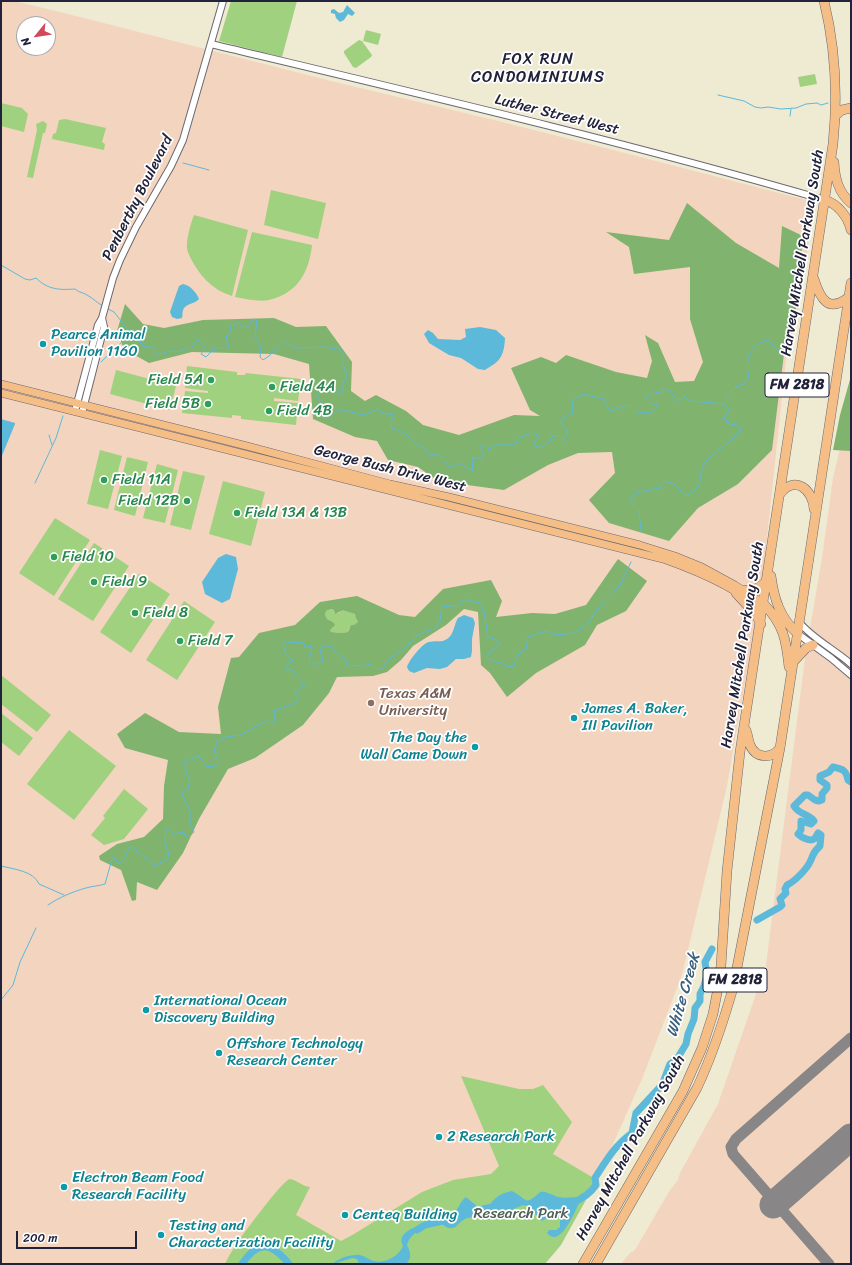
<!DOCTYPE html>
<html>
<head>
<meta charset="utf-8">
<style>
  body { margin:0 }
  #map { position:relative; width:852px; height:1265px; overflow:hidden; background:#efead2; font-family:Sriracha,sans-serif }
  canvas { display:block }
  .frame { position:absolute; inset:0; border:2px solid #22223b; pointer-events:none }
  .north { position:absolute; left:16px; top:16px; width:40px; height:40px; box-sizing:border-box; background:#fff; border:1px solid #a7a7b1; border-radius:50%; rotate:240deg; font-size:11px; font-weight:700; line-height:16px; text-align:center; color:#22223b }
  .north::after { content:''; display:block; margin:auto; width:14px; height:18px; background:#d1495b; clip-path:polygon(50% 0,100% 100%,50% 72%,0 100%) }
  .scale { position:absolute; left:16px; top:1231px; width:121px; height:18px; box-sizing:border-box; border:2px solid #22223b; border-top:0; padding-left:5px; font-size:12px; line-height:14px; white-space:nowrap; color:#22223b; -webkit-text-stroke:3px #fff; paint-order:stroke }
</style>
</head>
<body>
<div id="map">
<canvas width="852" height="1265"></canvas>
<div class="frame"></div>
<div class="north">N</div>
<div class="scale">200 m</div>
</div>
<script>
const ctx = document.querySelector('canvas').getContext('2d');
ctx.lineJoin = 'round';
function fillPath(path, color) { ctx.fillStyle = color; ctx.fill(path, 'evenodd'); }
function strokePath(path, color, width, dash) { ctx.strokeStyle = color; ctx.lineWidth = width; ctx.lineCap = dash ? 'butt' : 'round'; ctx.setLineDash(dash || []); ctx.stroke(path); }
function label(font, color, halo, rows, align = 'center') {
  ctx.font = font + ' Sriracha,sans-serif'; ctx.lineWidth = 3.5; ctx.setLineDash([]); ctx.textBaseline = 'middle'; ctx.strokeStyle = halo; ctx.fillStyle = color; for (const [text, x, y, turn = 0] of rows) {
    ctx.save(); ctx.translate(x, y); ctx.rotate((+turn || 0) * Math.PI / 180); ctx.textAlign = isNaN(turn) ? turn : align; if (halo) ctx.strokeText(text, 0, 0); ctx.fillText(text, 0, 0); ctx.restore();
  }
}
fillPath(new Path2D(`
  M1,1H14L68,14L331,81L494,120L621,152L814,202L801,300L786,359L762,585L727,786L682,975L642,1079L597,1180L581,1208L545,1264H1ZM24,24H48V48H24Z
  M851,402V1264H621L630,1253L635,1250L670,1190L678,1180L680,1173L718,1104L766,965L805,658L822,558L833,478Z`), '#f3d4bf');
fillPath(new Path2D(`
  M231,1H297L282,57L219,41Z
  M366,30L381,34L378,45L363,41Z
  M359,40L362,41L372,55L371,57L356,68L353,67L344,53V51Z
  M815,74L817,84L800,87L798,77Z
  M1,103L22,108L28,114L24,132L1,126Z
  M65,119L106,128L102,142L105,144L104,150L52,139L53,134L56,133L59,120Z
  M43,121L47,124L45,133H43L33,178L27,177L37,130L36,124Z
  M271,190L326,203L318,239L264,225Z
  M194,215L248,230L232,296C212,290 199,275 190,257C189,254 187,251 187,248C186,239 191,223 194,215Z
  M252,232L312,245C309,272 298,293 269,300C259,302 246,299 235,297Z
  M187,366L237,372V375H245L246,373L301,379L298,401L274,398V401L298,403L296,425L241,419V416L232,415V418L182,413L185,391L208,393V391L185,388Z
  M116,370L176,386L170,410L110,394Z
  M100,450L122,456L108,509L87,504Z
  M127,457L148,462L135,516L114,510Z
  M157,464L178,470L165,523L143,518Z
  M183,471L205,476L191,530L170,525Z
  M223,481L265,492L251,546L209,534Z
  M55,518L90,540L54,596L19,573Z
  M94,543L129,566L93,621L58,599Z
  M139,574L170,594L131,653L100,632Z
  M184,601L215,622L177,680L146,660Z
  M331,609H333L334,613H339L341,610H346L355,614L358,622L357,624C352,626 349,626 348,632L342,633L331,632L330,630L334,625L333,622L327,619L325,615L326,611Z
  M1,675L51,715L37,732L1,704Z
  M1,713L33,738L19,756L1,742Z
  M69,730L116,766L74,820L27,784Z
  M124,789L148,809L124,839L104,845L91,835L105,818L103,816Z
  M461,1076L519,1089H533L543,1085L572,1122L553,1154L597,1180L561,1245L545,1264H225C234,1245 247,1229 260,1212C269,1201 278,1188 289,1179C298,1180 301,1186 310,1187L296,1215L341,1241L354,1234L422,1192L453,1180L491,1174L499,1166Z`), '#a0d17f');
fillPath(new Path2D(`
  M687,203L736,243L779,268L782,226L803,236L801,256L799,299L786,338L772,450L738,484L698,508L669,541L609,523L589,500L615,473L612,452L578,453L548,465L504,490L438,481L418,467L388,460L377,441L355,437L313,419L309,364L274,354L192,352L149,363L124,349L117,331L125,304L143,324L164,328L203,320L274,318L296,327L326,326L352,362L351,391L365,401L376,395L406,411L423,425L459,435L514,415L540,416L530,410L511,368L541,357L556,363L566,355L616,372L647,378L652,361L645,335L658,343L675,382L694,381L703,362L690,319V267L634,274L629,247L606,232L669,240Z
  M851,376V451L833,450L840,415Z
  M618,559L647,581L626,611L597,625L585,645L536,673L507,697L490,673L481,665L478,612L464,609L446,625L413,646L401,660L387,672L373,676L337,677L329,693L303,725L255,758L228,769L199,819L183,853L157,890L137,882L136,900L132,901L121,870L100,860L99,856L117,844L144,837L163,819L164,786L168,760L125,748L117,734L145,713L179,732L221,734L218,707L231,658L239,657L259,633L295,625L320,602L357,596L399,615L415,617L443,589L491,580L502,601L496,617L532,613L555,614L586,605ZM331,609H333L335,614L343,610L355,614L356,618L358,622L354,625H351L348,632L342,633L331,632L330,630L335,625L333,622L327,619L325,615L326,611Z`), '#80b36e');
fillPath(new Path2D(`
  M347,5L355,13L352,16L348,14L344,20L340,22L336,18L335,14L331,13V10L334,9L339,13L343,12Z
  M183,284C190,285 197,293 199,299C195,304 188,303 184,308C182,311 183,314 182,318L177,319L172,317L170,312L179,286Z
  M480,327L496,330L505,338C504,357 500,361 485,370L478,369L461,358L449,355L429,343L424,334L428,330L433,333L438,339L460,340L466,337L465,329Z
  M1,419L15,423V424L1,458Z
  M226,554L236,557L238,569L230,599L222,603L205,594L202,582L218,558Z
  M464,615L473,618L475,623L472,639V651L471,657L464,659H456L447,667L440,669L427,668L414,673L409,671L407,667C409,660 423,643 429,642C435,640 441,643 447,639C454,635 454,624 458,618Z
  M512,1191C528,1199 524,1207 540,1192C548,1191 552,1196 559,1197C566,1199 572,1196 579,1198L580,1201C576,1209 560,1250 547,1233L549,1230H556L560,1227V1220L557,1215H552L542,1221L527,1206L523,1205L504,1213L491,1215L489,1212L488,1208C493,1198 501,1193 512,1191Z
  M466,1197L478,1207V1212C472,1220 468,1216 462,1221C458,1223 457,1228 452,1228C448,1229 445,1226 443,1225L441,1220C444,1216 449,1217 453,1214C459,1209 460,1201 466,1197Z
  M424,1223L425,1226C418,1231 409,1236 407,1245C411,1253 412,1258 406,1264H359L357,1259L352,1258L333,1264C338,1258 352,1254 360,1255C365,1256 369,1260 374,1261C385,1264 399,1256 403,1246C396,1232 415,1228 424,1223Z`), '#5cb9da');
strokePath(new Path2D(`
  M718,95L744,101L755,107L761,108L768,107L781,109L796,108L806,104L817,103L821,105L828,103
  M790,116L791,109
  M183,163L209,170
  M1,265L25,279L30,280L36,278C48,290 60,290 75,289C80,293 82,292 87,295C93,298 97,303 103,306
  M108,309L114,312L129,331L145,347H151L156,354C166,354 169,349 179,352L186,348L192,347L197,339L204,345V350L201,354L206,357L215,348L229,347L226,337L230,332L231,326L239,323L243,328L249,326L252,321L255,319L257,321L255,337L261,347L260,357L263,360L269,356L285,341L294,348L328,347L333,349L338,347L344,356L343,363L347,377L343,382V390L341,394L339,393L332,383L325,384L317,396L321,404L322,414L326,418L338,409L363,415L378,409L383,413L393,415V418L391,421L392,428C396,429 401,431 404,433C412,438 417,446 425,448L428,454C434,455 440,454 444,459C447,463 446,465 450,467L459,463L473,471L472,458H482L484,455L480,446L484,445L489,449L496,445H515L518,438C526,436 530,431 538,435V438L534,443L536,446L541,448L550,441L551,437L558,435L564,441L568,432L561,423L564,417L573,413L572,409L573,400L584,394L603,399L610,411L628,405L635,412C647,412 652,416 658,405L650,403L646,399L649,394L661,392L662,389C669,389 673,394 676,400H680L684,396L690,401L725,404L726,396L735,387L744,384L749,376C744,360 751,342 769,340L777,350L793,351
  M101,362L123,341L124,336L128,331
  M49,435L52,445
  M35,483L56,438L63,416
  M641,531L639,512L630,503L635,493L659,488L665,481L676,485L685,496C707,488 696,475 706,461C708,458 712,455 715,453C724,446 733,439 741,430L738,425L730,424L724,418L729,409L726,405
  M1,866C13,869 34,871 39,884L64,895
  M48,905C60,897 72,892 86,888C92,886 99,886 105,884L112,859L115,858L119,864C127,860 125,853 130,847H132L155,865L167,860L169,854L165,842L166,828L174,834L182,832L188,838L194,832L190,823V811L182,794L184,790L188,789L190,780C186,775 186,768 184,762L199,756L206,766C211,767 216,767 218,762L214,750L217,742L226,737L240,735L266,721L274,722L275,718L274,711L297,702L298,699L295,692L305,685L293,671L287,669L286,666L293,661L286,655L283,644L287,642L304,643L305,648L310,646L312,648L309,662L311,664H318L323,660L320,651L322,646H330L337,654L345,658L347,665L362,666L371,664L377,670L383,669L385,663L397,653L404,650L415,637L426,631L435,629L440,621L442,607L460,605L463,599L480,603L484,612L488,637L497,640L500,645L489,652L487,658C494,663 502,661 508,667L514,666C516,657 518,653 526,649L528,637L546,631L556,635L575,633L590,621L596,611L620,585L631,562
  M1,1000L13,985L20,962L36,928`), '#5cb9da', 1);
strokePath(new Path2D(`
  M757,920L780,907L782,905L780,899L786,893L785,889L787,885C794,882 806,870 810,862C814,854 812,853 820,846L821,835L818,833C817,835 816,837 814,839C810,842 801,837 798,834L801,830V821L811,824L814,821C809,814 798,814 794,806L805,795H808L815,800L819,801L822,800V794L827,788V785L820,780V776L829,772L833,767C843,769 846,770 848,780L851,782
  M572,1203C582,1199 590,1194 596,1185L595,1178C606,1161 615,1145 632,1133L636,1113L662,1085L670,1064L677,1059L686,1044L688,1034L694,1019L695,1008L700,1001V994L704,986L707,975L705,962L712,949
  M470,1212L497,1206
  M417,1230L425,1225L451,1219
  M242,1264C258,1240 271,1242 289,1264`), '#5cb9da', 7);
strokePath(new Path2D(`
  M829,1264L733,1154L731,1147L736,1139L851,1038`), '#888686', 11);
strokePath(new Path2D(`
  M773,1205L851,1137`), '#888686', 27);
const minor = new Path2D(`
  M211,44C416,93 622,141 825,200
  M75,411L98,325L102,318L113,278L120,260L136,227L171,166L183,140L223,1
  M82,413L104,327L102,318
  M800,623C812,638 835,650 851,664
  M798,634L831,658L851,675`);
const major = new Path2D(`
  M1,384L247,446L390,484L449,497L640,545L675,556L702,567L735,585L764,604
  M1,393L663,559C694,570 740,589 762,612`);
const highway = new Path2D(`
  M836,115L842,110L851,108
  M834,162C835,178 838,192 851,203
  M825,200C838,204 848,217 851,230
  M814,279C820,298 828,314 849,297
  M780,494C795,474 813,490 814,509
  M771,576C774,599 780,618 798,634
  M743,590C754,591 759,588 767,581
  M736,593L748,606L754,611L761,624
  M764,604C784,626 786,639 789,667
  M794,661L806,648L813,645
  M746,730C748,735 748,740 750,745C756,759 772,759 780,748
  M583,1264L683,1091L702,1048L713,1014L717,993L721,966L727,871L740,752L833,144C838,95 836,50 824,1
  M596,1264L697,1088C712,1056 723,1023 733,988L780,748L851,283`);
strokePath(minor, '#6a6870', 8);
strokePath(major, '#6a6870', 8);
strokePath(highway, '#6a6870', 10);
strokePath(minor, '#fff', 6);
strokePath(major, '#f6be87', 7);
strokePath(highway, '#f6be87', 9);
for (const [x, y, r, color] of [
  [43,344,4,"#0f9aa8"],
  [211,380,4,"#2e9e5b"],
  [272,387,4,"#2e9e5b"],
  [208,404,4,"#2e9e5b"],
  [269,411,4,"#2e9e5b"],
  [104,480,4,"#2e9e5b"],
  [187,501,4,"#2e9e5b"],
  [237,513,4,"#2e9e5b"],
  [54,557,4,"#2e9e5b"],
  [94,582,4,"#2e9e5b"],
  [135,613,4,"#2e9e5b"],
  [180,641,4,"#2e9e5b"],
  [371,703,4,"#8d6e63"],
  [574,718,4,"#0f9aa8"],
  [475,747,4,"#0f9aa8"],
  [146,1010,4,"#0f9aa8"],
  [219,1053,4,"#0f9aa8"],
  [439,1137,4,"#0f9aa8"],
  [64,1187,4,"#0f9aa8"],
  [345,1215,4,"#0f9aa8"],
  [161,1235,4,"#0f9aa8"]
]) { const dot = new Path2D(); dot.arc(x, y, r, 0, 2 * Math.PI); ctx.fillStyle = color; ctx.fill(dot); strokePath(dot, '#fff', 1.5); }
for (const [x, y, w] of [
  [797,385,64],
  [735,980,64]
]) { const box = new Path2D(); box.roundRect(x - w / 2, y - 12, w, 24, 3); ctx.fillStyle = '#fff'; ctx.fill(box); strokePath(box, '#22223b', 1); }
label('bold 14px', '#22223b', null, [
  ["FM 2818",797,385],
  ["FM 2818",735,980]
]);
label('15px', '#22223b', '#fff', [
  ["Luther Street West",557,115,14],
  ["Penberthy Boulevard",138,198,-63],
  ["Harvey Mitchell Parkway South",803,253,-81],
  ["George Bush Drive West",390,469,14],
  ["Harvey Mitchell Parkway South",743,645,-81],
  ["Harvey Mitchell Parkway South",631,1148,-61]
]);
label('15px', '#0d838f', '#fff', [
  ["Pearce Animal",51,335],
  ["Pavilion 1160",51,352],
  ["James A. Baker,",582,709],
  ["III Pavilion",582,726],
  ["The Day the",467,738,"right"],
  ["Wall Came Down",467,755,"right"],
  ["International Ocean",154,1001],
  ["Discovery Building",154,1018],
  ["Offshore Technology",227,1044],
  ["Research Center",227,1061],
  ["2 Research Park",447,1137],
  ["Electron Beam Food",72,1178],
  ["Research Facility",72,1195],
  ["Centeq Building",353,1215],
  ["Testing and",169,1226],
  ["Characterization Facility",169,1243]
], 'left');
label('15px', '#27864d', '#fff', [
  ["Field 5A",203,380,"right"],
  ["Field 4A",280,387],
  ["Field 5B",200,404,"right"],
  ["Field 4B",277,411],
  ["Field 11A",112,480],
  ["Field 12B",179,501,"right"],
  ["Field 13A & 13B",245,513],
  ["Field 10",62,557],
  ["Field 9",102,582],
  ["Field 8",143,613],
  ["Field 7",188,641]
], 'left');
label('15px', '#785e54', '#fff', [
  ["Texas A&M",379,694],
  ["University",379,711]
], 'left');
label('15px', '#4e5f53', '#fff', [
  ["Research Park",521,1214]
]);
ctx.letterSpacing = '1px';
label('16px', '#22223b', '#fff', [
  ["FOX RUN",538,60],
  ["CONDOMINIUMS",538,78]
]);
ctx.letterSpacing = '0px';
label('italic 16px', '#395e7b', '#fff', [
  ["White Creek",684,995,-74]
]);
</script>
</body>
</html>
